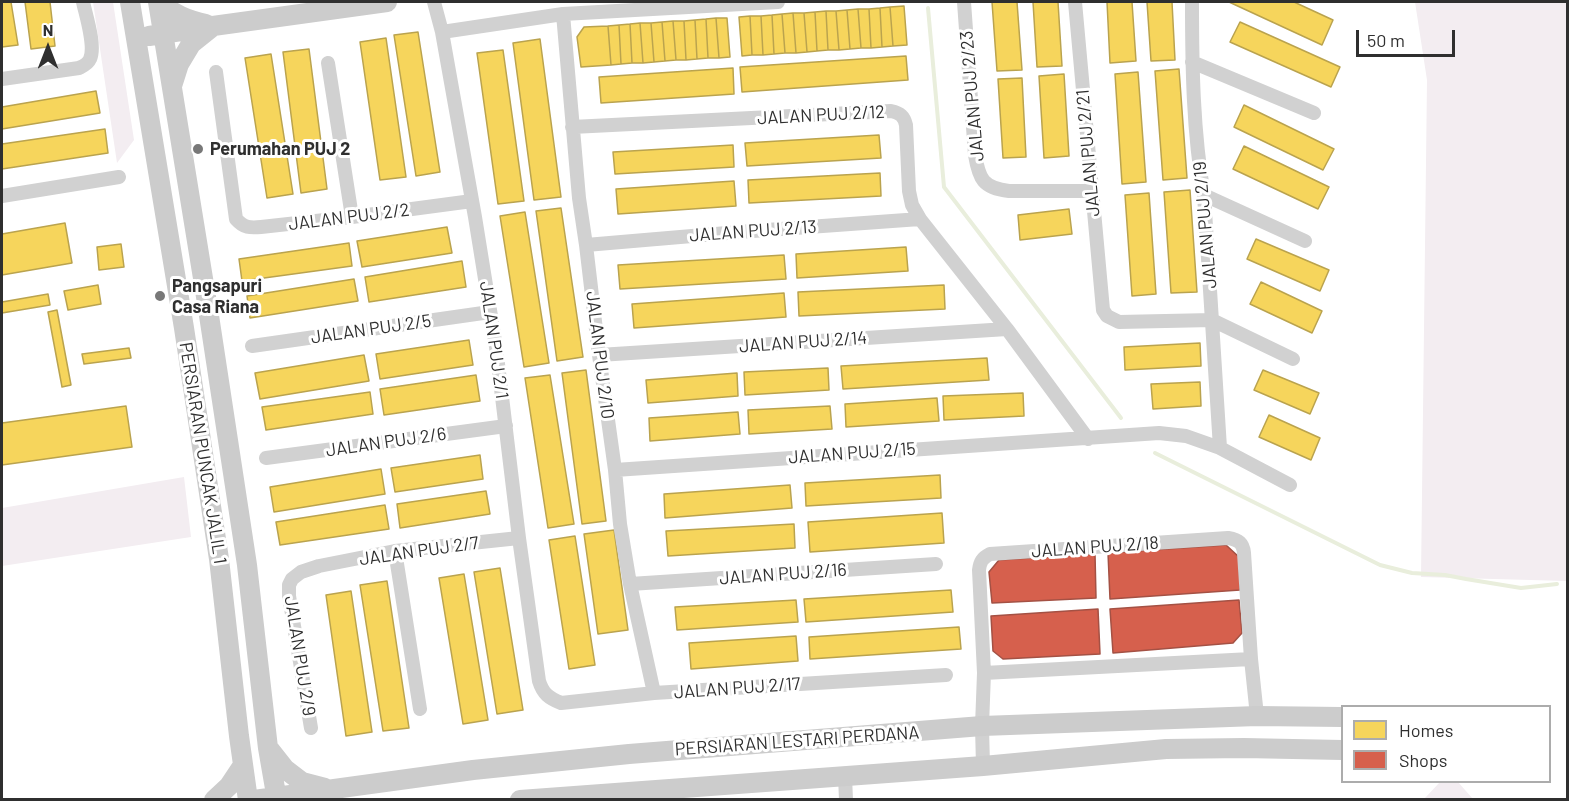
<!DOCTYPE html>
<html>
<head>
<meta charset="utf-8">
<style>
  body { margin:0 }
  #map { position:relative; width:1569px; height:801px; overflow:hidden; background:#fff; font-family:Barlow,sans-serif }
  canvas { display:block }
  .frame { position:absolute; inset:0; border:3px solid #2f2f2f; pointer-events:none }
  .legend { position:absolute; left:1341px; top:705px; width:210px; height:78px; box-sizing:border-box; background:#fff; border:2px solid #acacac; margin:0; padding:8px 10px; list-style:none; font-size:18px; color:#2f2f2f }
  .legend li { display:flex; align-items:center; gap:12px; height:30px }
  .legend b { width:30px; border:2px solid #acacac }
  .north { position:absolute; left:18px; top:18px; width:60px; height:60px; -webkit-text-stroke:4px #fff; paint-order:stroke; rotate:0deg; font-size:16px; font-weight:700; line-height:24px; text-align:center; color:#2f2f2f }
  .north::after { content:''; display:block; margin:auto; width:21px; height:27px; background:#2f2f2f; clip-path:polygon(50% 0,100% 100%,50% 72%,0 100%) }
  .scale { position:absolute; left:1356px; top:30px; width:99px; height:27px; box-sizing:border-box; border:3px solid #2f2f2f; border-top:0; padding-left:8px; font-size:18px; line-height:21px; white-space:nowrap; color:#2f2f2f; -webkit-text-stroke:4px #fff; paint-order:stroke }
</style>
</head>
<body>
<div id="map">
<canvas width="1569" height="801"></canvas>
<div class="frame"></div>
<ul class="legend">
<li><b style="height:16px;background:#f6d55c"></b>Homes</li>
<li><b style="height:16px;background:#d6604d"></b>Shops</li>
</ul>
<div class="north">N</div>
<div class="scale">50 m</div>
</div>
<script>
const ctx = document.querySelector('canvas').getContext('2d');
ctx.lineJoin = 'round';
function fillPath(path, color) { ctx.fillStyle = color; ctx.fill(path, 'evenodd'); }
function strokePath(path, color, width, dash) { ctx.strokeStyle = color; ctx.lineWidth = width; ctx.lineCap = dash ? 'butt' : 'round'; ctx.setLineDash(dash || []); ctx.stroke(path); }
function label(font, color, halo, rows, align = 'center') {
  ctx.font = font + ' Barlow,sans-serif'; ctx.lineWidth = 6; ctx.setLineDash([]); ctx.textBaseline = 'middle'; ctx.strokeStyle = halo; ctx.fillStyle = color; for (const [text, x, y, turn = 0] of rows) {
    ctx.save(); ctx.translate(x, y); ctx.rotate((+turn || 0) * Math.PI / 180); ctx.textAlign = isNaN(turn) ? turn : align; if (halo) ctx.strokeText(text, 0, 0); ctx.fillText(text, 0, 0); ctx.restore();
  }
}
fillPath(new Path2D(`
  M93,2H113L134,140L117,163Z
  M1415,2H1567V581L1421,577L1427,80Z
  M184,477L191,537L2,566V508Z
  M1440,782H1458L1473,799H1426L1425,798Z`), '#f3edf1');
const homes = new Path2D(`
  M2,2H11L18,45L2,47Z
  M25,2H50L55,46L31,49Z
  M992,2H1017L1022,70L997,71Z
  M1033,2H1058L1062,66L1037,67Z
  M1107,2H1132L1136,61L1110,63Z
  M1147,2H1172L1175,60L1151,61Z
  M1229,2H1294L1333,20L1322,45Z
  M904,6L907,45L893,46L890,7Z
  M890,7L893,46L882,47L880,8Z
  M880,8L882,47L871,48L869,9Z
  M858,9L861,48L850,49L847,10Z
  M858,9H869L871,48H861Z
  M847,10L850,49L839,50L836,11Z
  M826,11H836L839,50H828Z
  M826,11L828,50L817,51L815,12Z
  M815,12L817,51L807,52L804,13Z
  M793,13L796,53H785L782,14Z
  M793,13H804L807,52L796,53Z
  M782,14L785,53L774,54L772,15Z
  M772,15L774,54L763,55L761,16Z
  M750,16L752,55L742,56L739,17Z
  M750,16H761L763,55H752Z
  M716,18L719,58H708L706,19Z
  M716,18H727L730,57L719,58Z
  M706,19L708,58L697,59L695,20Z
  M695,20L697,59L686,60L684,21Z
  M673,21L676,60L665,61L662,22Z
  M673,21H684L686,60H676Z
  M662,22L665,61L654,62L651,23Z
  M1240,22L1340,67L1331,87L1230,42Z
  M640,23H651L654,62L643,63Z
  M640,23L643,63H632L630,24Z
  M630,24L632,63L621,64L619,25Z
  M619,25L621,64L611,65L608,26Z
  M608,26L611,65L581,67L577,37L584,27Z
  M418,32L440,172L416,176L394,35Z
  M386,38L406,177L380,180L360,42Z
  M540,39L561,197L534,200L513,43Z
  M309,49L327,189L301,193L283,52Z
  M503,50L524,201L498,204L477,53Z
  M271,54L293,194L267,198L245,58Z
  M906,56L908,80L742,92L740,67Z
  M733,68L734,94L601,103L599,77Z
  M1179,69L1187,178L1163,180L1155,71Z
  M1138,72L1146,182L1122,184L1115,74Z
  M1064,74L1069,156L1044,158L1039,76Z
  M1022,78L1026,157L1003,158L998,79Z
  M96,91L100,113L2,129V107Z
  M1244,105L1334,149L1323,170L1234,127Z
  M105,129L108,153L2,169V144Z
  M879,135L881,158L747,166L745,143Z
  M733,145L734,167L615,174L613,152Z
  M1244,146L1329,187L1318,209L1233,169Z
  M880,173L881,196L749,203L748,180Z
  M734,181L736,206L618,214L616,189Z
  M1190,190L1197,292L1171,293L1164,192Z
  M1149,193L1156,294L1132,296L1125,195Z
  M561,208L583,357L557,361L536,211Z
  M1069,209L1072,234L1020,240L1018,215Z
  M525,212L549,363L524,367L500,216Z
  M65,223L72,263L2,275V234Z
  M447,227L452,253L362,267L357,241Z
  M1256,239L1329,270L1320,291L1247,259Z
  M349,243L352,266L242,281L239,259Z
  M121,244L124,267L99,270L97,247Z
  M906,247L908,271L797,278L796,254Z
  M784,255L786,279L620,289L618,265Z
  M462,261L466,287L369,302L365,277Z
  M354,279L358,301L250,318L247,296Z
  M1261,282L1322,311L1312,333L1250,304Z
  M98,285L101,304L68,310L64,291Z
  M944,285L945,309L799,316L798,292Z
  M784,293L786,317L634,328L632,304Z
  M48,294L50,305L2,313V302Z
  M57,310L71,385L62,387L48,312Z
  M469,340L473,365L380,379L376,354Z
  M1200,343L1201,366L1125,370L1124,347Z
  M129,348L131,358L84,364L82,354Z
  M364,355L369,381L260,399L255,373Z
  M987,358L989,380L843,389L841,366Z
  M828,368L829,390L745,395L744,372Z
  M586,370L606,521L582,524L562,373Z
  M1263,370L1319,393L1310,414L1254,390Z
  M737,373L738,396L648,403L646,380Z
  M476,375L480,401L384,415L380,389Z
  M550,375L574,524L548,528L525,378Z
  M1200,382L1201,406L1153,409L1151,384Z
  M370,392L373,414L266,430L262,407Z
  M1023,393L1024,416L944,420L943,396Z
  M937,398L939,421L846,427L845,404Z
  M126,406L132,447L2,465V423Z
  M830,406L832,429L749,434L748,410Z
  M738,412L740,434L650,441L649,418Z
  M1269,415L1320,438L1311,460L1259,437Z
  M480,455L483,479L395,492L391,468Z
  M381,469L385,494L274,512L270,487Z
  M940,475L941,498L806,506L805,483Z
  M790,485L792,508L665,518L664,494Z
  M486,491L490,514L400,528L397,504Z
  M385,505L389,529L280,545L276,522Z
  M942,513L944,543L810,552L808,522Z
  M794,524L795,548L668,556L666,531Z
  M614,530L628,630L598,634L584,534Z
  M575,536L595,665L569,669L549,540Z
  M500,568L523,710L497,714L474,572Z
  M464,574L488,720L463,724L439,578Z
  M387,581L409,728L383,731L360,585Z
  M951,590L953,612L806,622L804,599Z
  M351,591L372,732L346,736L326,595Z
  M796,600L798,622L677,630L675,607Z
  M959,627L961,649L810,659L809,637Z
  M796,636L798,661L691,669L689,643Z`);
fillPath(homes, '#f6d55c');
strokePath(homes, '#baa34e', 1.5);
const shops = new Path2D(`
  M1226,545L1239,557L1240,590L1110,599L1108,553Z
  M1095,554L1096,598L992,603L989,572L999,560Z
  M1239,600L1242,633L1233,643L1113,653L1110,609Z
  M1098,609L1100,654L1003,659L993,651L991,616Z`);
fillPath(shops, '#d6604d');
strokePath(shops, '#a45144', 1.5);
strokePath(new Path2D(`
  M928,8L944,187L1121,418
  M1155,453L1380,565L1412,573L1445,575L1466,579L1521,588L1557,584`), '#e9eedc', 4);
strokePath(new Path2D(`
  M434,2L442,32L475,217L496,347L519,538L539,681C543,694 549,698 561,703L654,693L946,675
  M964,2L975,155C979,179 983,188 1009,191H1092
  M1075,2L1103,310L1107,316L1119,322L1212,320L1293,359
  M1192,2C1192,66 1193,132 1204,195L1220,448
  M563,14L579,198L586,245L599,355L615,470L620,524L630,584L654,693
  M442,32L563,14L778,2
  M1192,62L1314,113
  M328,63L352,217
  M216,72L236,219C244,228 250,228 261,227L352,217L472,201
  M2,79L79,68C83,66 88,64 90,59C96,46 86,16 83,2
  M572,127L891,111C900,113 904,116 906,125L909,191L912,205L920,219L1007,329L1088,439
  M1204,195L1305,241
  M2,196L119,177
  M586,245L739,232L920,219
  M252,346L490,312
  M599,355L1007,329
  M266,458L506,426
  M615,470L1159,433L1186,436L1220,448L1290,485
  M395,551L420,709
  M630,584L936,564
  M984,673L1251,659
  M311,728L289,596V585L292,579L301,572L319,566L395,551L519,538
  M983,766L982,726L984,673L979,570C980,562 982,558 990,554L1228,538C1239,540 1243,543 1244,553L1251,659L1257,716
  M845,776L846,800`), '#d1d1d1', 14);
strokePath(new Path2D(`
  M130,2L184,328L219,559L239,736L248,800
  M158,2L208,309L247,565L268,748L277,800
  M158,2C175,14 186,20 206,24
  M149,36L213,26L387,2
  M172,86L179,64L191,44L211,28
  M270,750L285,769L302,782L325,788
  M214,800L229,786L243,765
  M254,800L473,770L629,754L982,726L1257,716L1342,717
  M520,800L983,766L1166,749L1244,748L1342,750`), '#ccc', 20);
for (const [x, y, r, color] of [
  [198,149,6,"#787878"],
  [160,296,6,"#787878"]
]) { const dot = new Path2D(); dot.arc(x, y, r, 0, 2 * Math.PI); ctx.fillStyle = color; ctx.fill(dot); strokePath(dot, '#fff', 2); }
label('18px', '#2f2f2f', '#fff', [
  ["JALAN PUJ 2/23",972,96,-95],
  ["JALAN PUJ 2/12",821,115,-3],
  ["JALAN PUJ 2/21",1088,153,-95],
  ["JALAN PUJ 2/2",349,217,-7],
  ["JALAN PUJ 2/19",1205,225,-95],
  ["JALAN PUJ 2/13",753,231,-4],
  ["JALAN PUJ 2/5",371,329,-8],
  ["JALAN PUJ 2/1",494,340,82],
  ["JALAN PUJ 2/14",803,342,-4],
  ["JALAN PUJ 2/10",600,355,83],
  ["JALAN PUJ 2/6",386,442,-8],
  ["PERSIARAN PUNCAK JALIL 1",203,453,81],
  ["JALAN PUJ 2/15",852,453,-4],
  ["JALAN PUJ 2/18",1095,547,-4],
  ["JALAN PUJ 2/7",419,551,-8],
  ["JALAN PUJ 2/16",783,574,-4],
  ["JALAN PUJ 2/9",300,656,81],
  ["JALAN PUJ 2/17",737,688,-4],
  ["PERSIARAN LESTARI PERDANA",797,741,-4]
]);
label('bold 18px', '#2f2f2f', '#fff', [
  ["Perumahan PUJ 2",210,149],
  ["Pangsapuri",172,286],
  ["Casa Riana",172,307]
], 'left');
</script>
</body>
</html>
